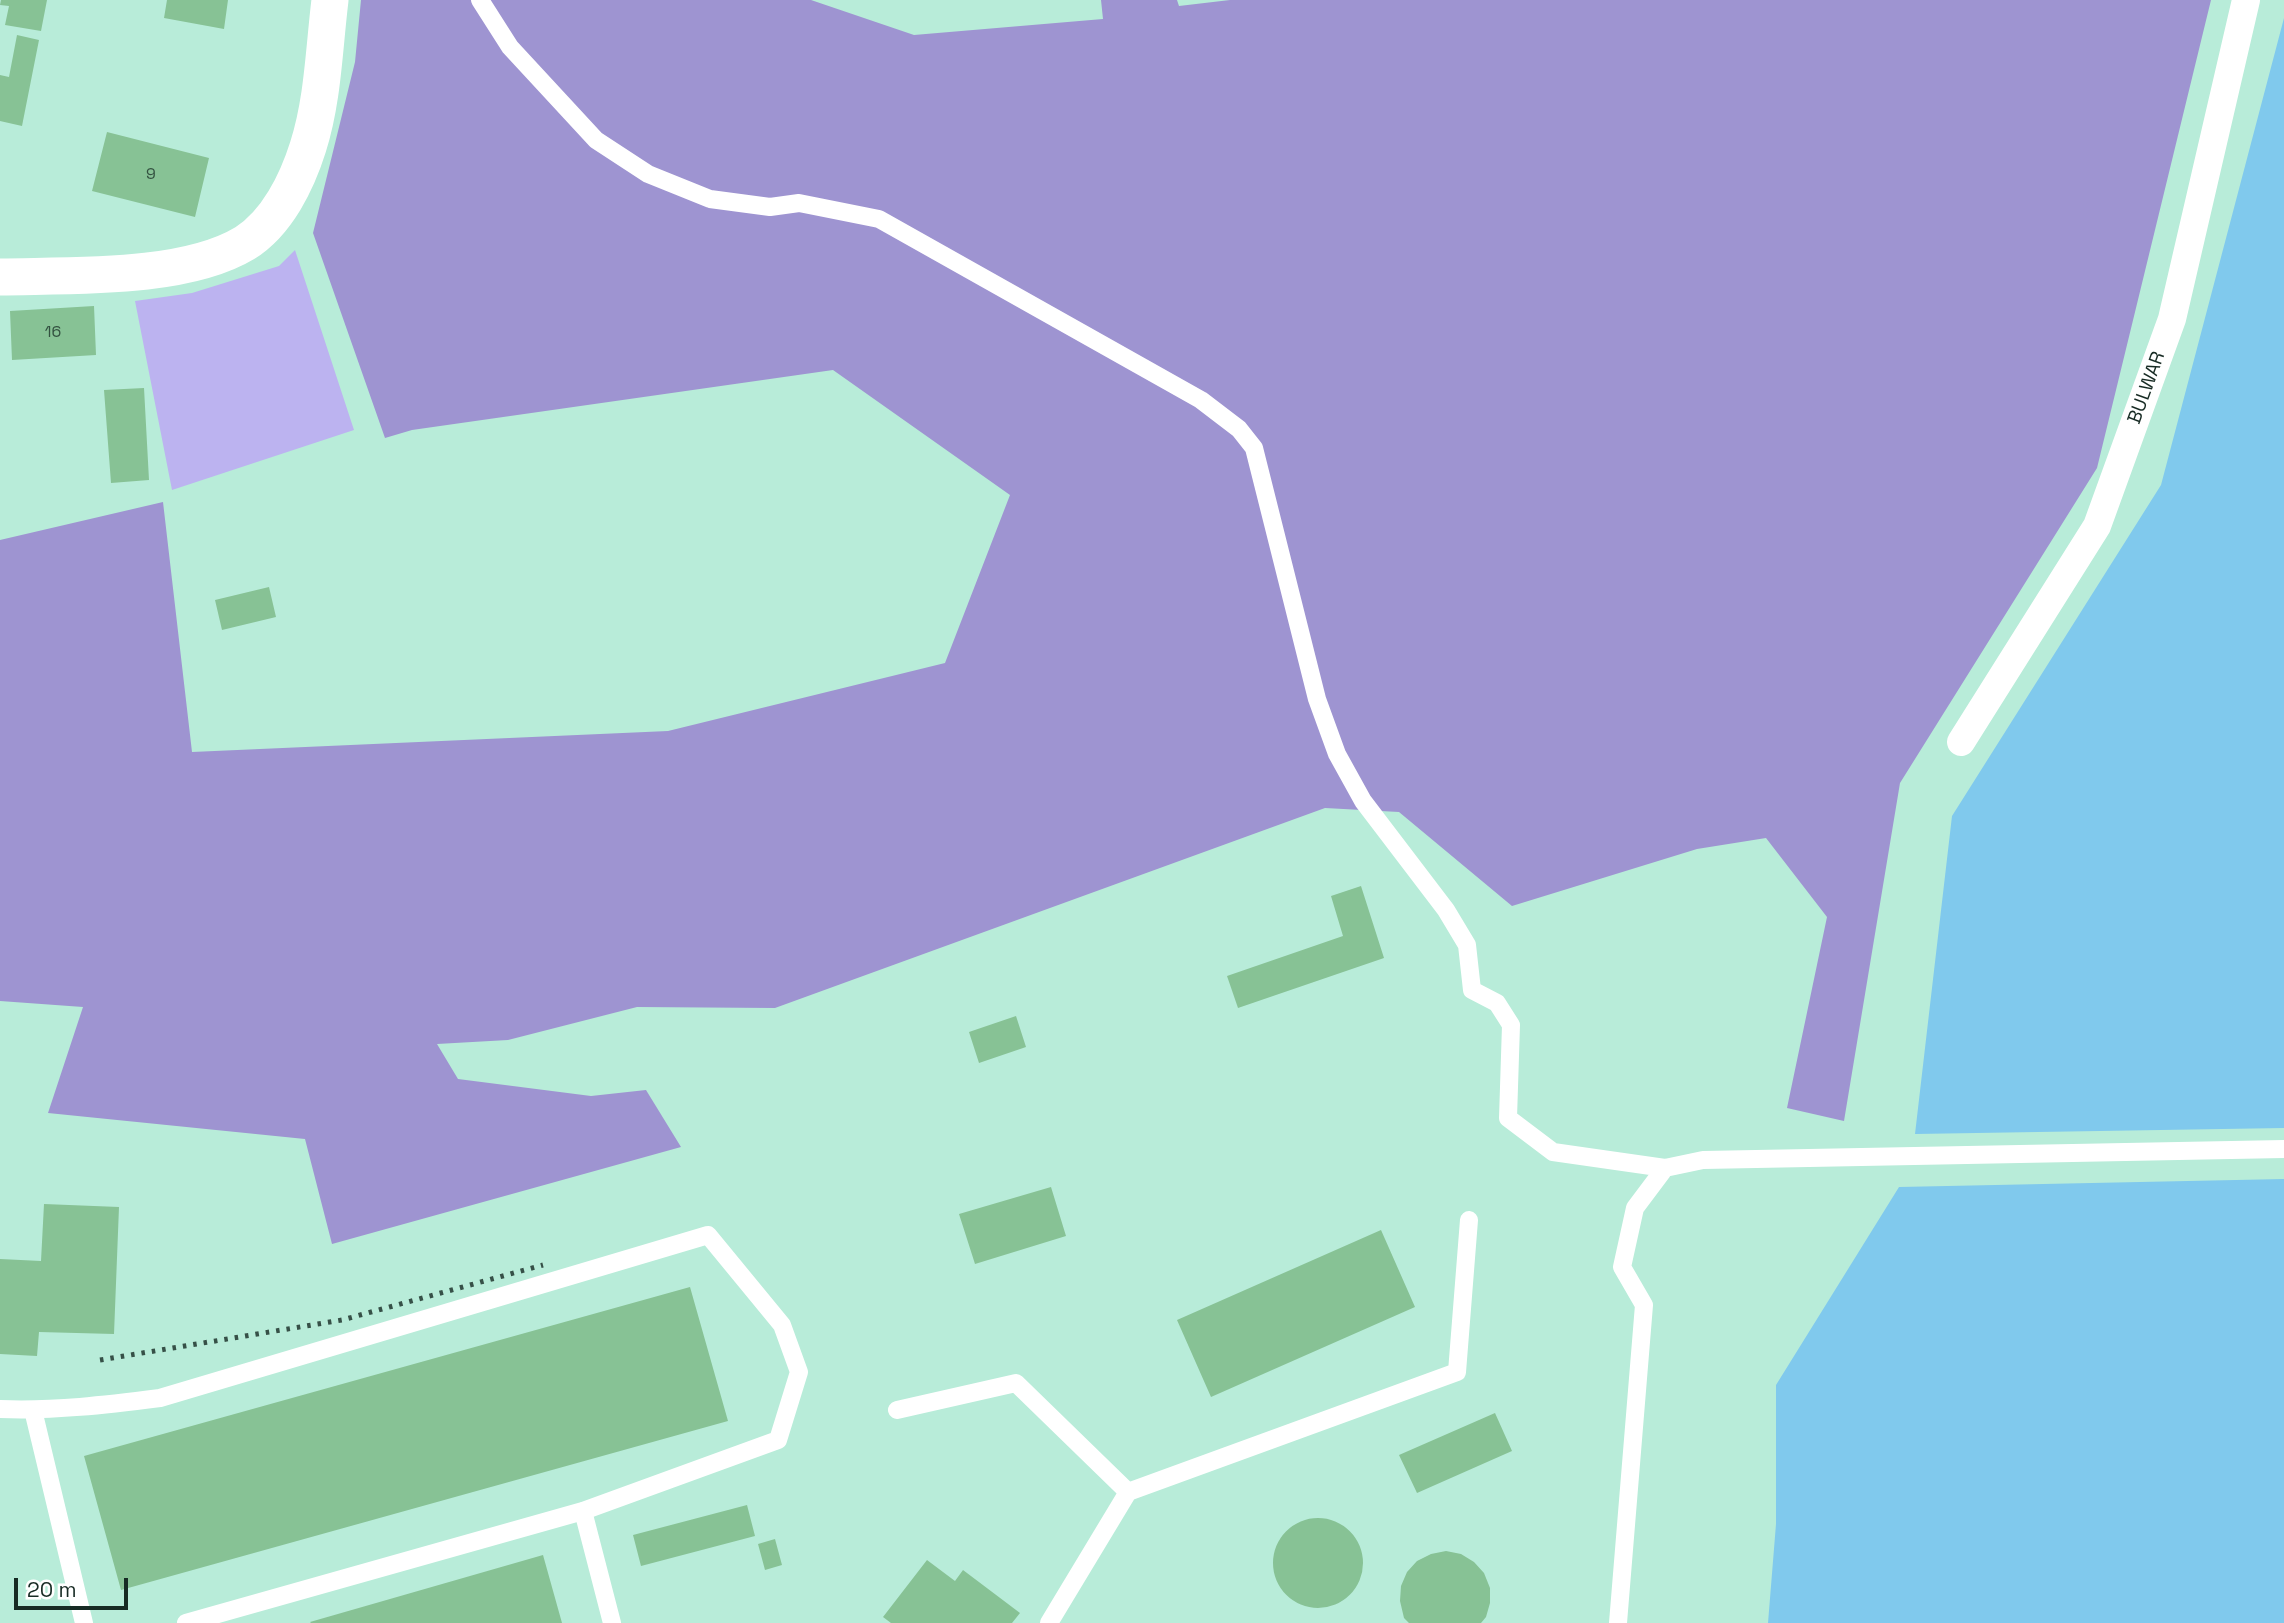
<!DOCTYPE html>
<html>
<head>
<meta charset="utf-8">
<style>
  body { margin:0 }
  #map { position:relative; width:2284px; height:1623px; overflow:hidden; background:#b8ecd9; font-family:"Space Grotesk",sans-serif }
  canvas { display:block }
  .scale { position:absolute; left:14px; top:1578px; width:114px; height:32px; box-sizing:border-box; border:4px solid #172b24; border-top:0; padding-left:9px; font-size:21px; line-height:24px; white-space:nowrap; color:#172b24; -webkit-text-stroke:5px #fff; paint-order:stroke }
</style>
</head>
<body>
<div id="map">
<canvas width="2284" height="1623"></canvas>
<div class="scale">20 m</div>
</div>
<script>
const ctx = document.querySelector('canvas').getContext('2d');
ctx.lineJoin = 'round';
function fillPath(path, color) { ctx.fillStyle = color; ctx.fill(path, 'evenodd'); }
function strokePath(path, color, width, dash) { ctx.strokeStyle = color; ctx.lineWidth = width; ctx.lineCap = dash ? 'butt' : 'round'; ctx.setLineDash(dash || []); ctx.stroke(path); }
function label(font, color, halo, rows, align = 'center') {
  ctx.font = font + ' "Space Grotesk",sans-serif'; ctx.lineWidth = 5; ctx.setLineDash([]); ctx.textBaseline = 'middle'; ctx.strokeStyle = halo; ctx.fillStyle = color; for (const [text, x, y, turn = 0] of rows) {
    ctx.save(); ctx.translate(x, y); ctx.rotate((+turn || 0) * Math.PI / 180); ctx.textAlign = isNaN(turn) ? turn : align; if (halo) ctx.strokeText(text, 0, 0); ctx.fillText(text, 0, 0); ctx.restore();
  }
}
fillPath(new Path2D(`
  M295,250L354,430L172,490L135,301L192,293L279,266Z`), '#bcb3f0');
fillPath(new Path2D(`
  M361,0H811L914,35L1103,19L1101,0H1177L1179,6L1230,0H2211L2097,468L1900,783L1844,1121L1787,1108L1827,917L1766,838L1697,849L1512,906L1399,812L1325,808L775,1008L637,1007L508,1040L437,1044L458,1079L591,1096L646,1090L681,1147L332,1244L305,1139L48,1113L83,1007L0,1001V540L163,502L192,752L668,731L945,663L1010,495L833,370L412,430L385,438L313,233L355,62Z`), '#9e94d1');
fillPath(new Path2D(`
  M2284,18V1128L1915,1134L1952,816L2161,485Z
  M2284,1179V1623H1768L1776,1524V1385L1899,1187Z`), '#80c9ed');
fillPath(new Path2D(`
  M1,0H47L41,31L5,25L9,6L0,5Z
  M167,0H228L224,29L164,18Z
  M17,35L39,40L22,126L0,121V75L9,77Z
  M107,132L209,158L195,217L92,191Z
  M94,306L96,355L12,360L10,311Z
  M144,388L149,480L111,483L104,390Z
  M269,587L276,617L222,630L215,600Z
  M1361,886L1384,958L1238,1008L1227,976L1343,936L1331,896Z
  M1016,1016L1026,1047L979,1063L969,1032Z
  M1051,1187L1066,1236L975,1264L959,1214Z
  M44,1204L119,1207L114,1334L39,1332L37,1356L0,1354V1259L41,1261Z
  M1381,1230L1415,1307L1211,1397L1177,1320Z
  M690,1287L728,1421L121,1590L84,1456Z
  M1495,1413L1512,1451L1417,1493L1399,1455Z
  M747,1505L755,1536L641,1566L633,1535Z
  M1273 1563a45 45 0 1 1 90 0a45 45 0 1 1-90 0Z
  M775,1539L782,1565L765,1570L758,1544Z
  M1446,1551L1461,1554L1474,1562L1484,1573L1490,1588V1603L1486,1617L1481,1623H1409L1404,1618L1400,1601L1401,1586L1407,1572L1417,1561L1431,1554Z
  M543,1555L562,1623H311L310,1622Z
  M927,1560L955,1581L963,1570L1020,1613L1012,1623H891L883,1617Z`), '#87c295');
strokePath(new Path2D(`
  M480,0L510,47L596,140L648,174L710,199L770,207L799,203L879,219L1201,400L1239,429L1254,448L1317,699L1337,754L1363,801L1446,910L1467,945L1472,990L1497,1003L1511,1025L1508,1118L1553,1152L1665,1168L1703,1160L2284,1149
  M0,1409C54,1411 106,1405 160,1398L708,1235L782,1325L799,1372L778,1440L583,1511L186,1623
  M33,1410L84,1623
  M897,1410L1016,1383L1128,1492L1457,1372L1469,1220
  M583,1511L612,1623
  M1049,1623L1128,1492
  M1618,1623L1644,1305L1622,1267L1635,1208L1665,1168`), '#fff', 18);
strokePath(new Path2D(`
  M1961,742L2097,526L2172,319L2246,0`), '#fff', 28);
strokePath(new Path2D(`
  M0,277C71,275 184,280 245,243C277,223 297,182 308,147C323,100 324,49 330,0`), '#fff', 37);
strokePath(new Path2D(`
  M100,1360L342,1320L543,1265`), '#365047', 5, [3.5, 7]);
label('16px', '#335140', null, [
  ["9",151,175],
  ["16",53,333]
]);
label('19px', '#172b24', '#fff', [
  ["BULWAR",2147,388,-70]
]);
</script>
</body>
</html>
